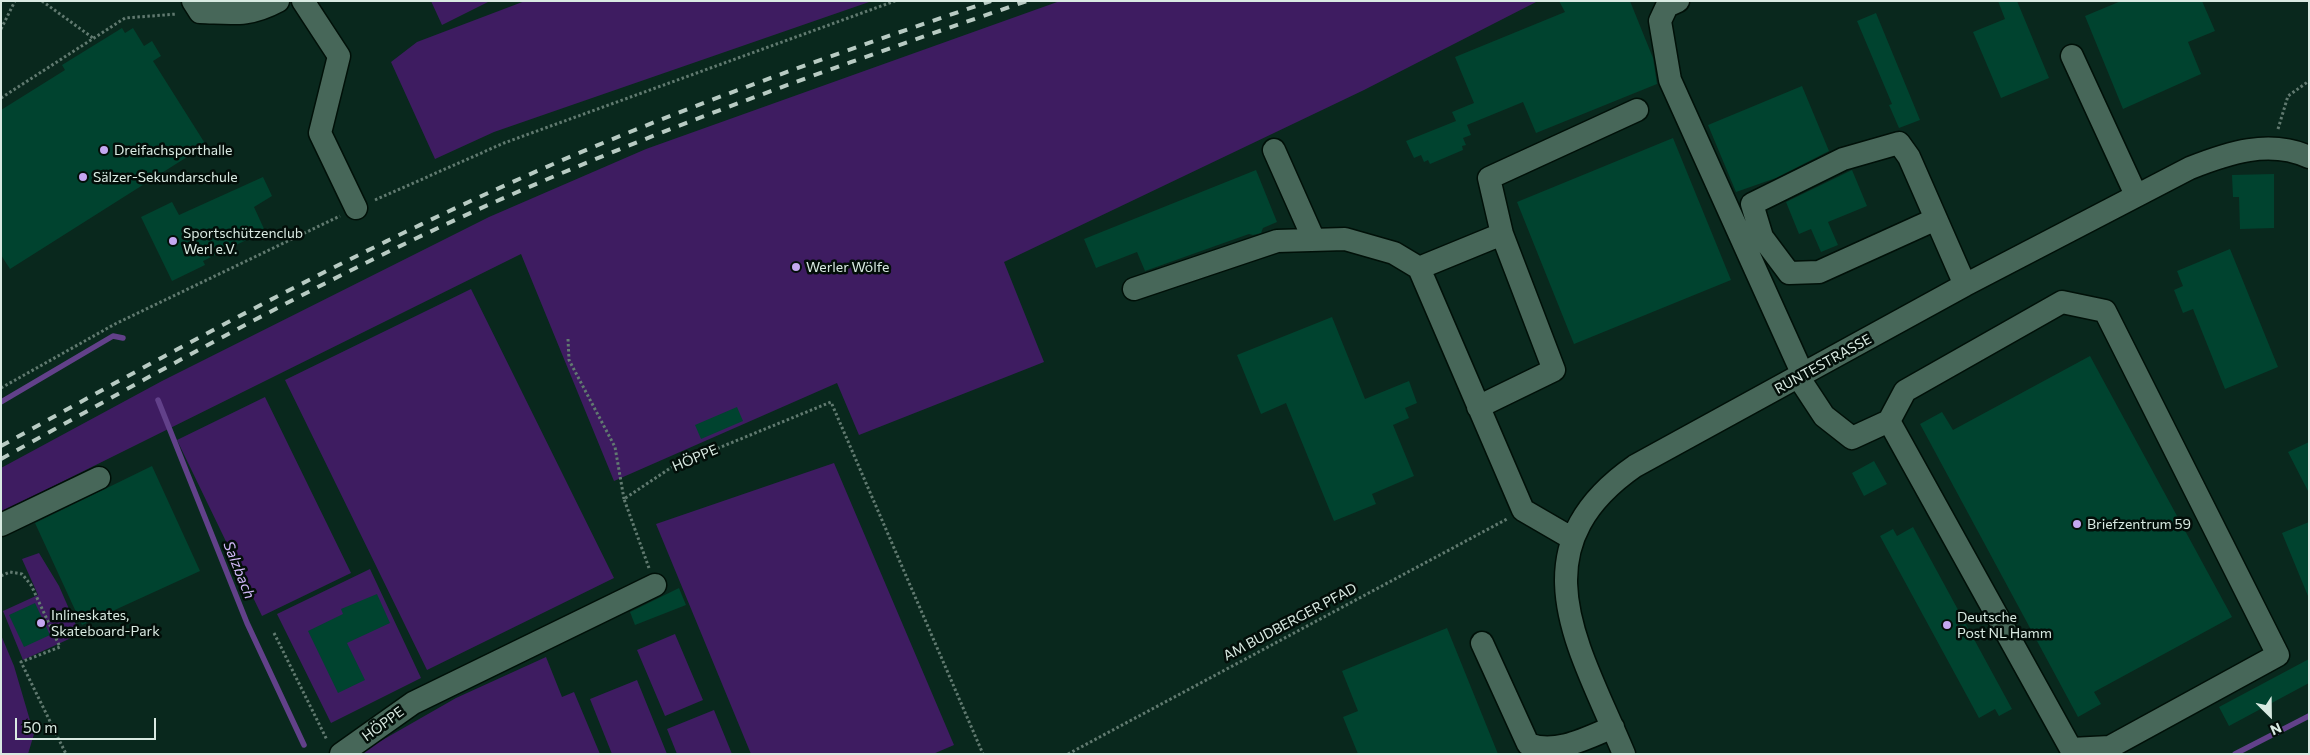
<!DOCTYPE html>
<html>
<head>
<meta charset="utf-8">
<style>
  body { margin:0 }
  #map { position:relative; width:2310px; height:755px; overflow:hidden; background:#09281d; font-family:Commissioner,sans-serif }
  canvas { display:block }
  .frame { position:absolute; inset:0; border:2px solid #d9eae2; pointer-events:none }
  .north { position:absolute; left:2245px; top:690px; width:50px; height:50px; -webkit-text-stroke:4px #030e09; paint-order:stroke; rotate:157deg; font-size:14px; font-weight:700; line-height:20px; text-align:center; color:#d9eae2 }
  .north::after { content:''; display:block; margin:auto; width:18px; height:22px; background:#d9eae2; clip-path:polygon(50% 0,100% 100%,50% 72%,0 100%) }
  .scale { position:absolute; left:15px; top:718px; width:141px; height:22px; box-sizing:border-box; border:2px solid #d9eae2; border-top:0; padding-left:6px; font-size:15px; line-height:18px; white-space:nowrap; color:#d9eae2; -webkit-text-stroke:4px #030e09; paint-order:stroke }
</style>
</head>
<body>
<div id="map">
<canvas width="2310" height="755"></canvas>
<div class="frame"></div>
<div class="north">N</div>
<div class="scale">50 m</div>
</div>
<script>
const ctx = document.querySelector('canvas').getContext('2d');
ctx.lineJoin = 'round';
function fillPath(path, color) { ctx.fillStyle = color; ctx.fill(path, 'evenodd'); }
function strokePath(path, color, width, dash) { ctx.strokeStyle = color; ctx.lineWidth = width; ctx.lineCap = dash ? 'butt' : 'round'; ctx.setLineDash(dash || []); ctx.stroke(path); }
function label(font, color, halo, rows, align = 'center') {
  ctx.font = font + ' Commissioner,sans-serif'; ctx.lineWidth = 5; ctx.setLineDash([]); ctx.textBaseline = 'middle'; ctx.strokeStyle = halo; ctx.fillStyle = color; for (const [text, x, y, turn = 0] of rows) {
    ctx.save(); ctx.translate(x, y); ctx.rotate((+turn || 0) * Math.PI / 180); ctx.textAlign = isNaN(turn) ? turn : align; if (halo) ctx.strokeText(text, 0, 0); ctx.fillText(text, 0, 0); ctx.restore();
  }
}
fillPath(new Path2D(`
  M431,1H490L442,25Z
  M525,1H872L494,132L435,159L391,62L417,42Z
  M1060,1H1538L1364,90L1004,262L1044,362L859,435L837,383L614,481L521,254L1,512V468L162,381L489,217L646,149Z
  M471,289L614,578L427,670L285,380Z
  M265,397L351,573L262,616L177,440Z
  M834,463L954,745L933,754H751L656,524Z
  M39,553L59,586L80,634L23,660L3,611L38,595L22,559Z
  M370,569L421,678L331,723L277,614Z
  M675,634L703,700L665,716L637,650Z
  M1,635L14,666L34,734L28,754H1Z
  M546,657L562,697L574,692L600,754H358L456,698Z
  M637,680L667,754H612L590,699Z
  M714,710L732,754H677L667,729Z`), '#3e1c61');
strokePath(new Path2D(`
  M158,400L247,623L304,745
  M1,402L113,336L123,338
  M2235,754L2309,716`), '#62418a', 5.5);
fillPath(new Path2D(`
  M1559,1H1630L1653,58L1657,84L1536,133L1523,102L1467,125L1471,135L1463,138L1466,145L1462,146L1463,150L1430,164L1428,160L1424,162L1421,155L1414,158L1406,141L1456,121L1452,112L1474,103L1455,57L1565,12Z
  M1998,1H2017L2049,78L2001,98L1973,32L2005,19Z
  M2121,1H2202L2215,31L2188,42L2201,74L2123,109L2085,16Z
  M1876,13L1920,120L1899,128L1889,105L1892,104L1857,21Z
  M122,28L125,33L133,28L144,46L152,41L161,56L153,61L206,145L10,269L1,255V110L65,70L62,65Z
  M1802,86L1829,151L1776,178L1736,192L1708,125Z
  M1673,138L1731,280L1574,344L1517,202Z
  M1256,170L1277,222L1263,228L1261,233L1253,235L1249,234L1145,271L1137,252L1096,268L1084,239Z
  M1852,170L1867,206L1828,222L1838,245L1821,252L1811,229L1799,234L1786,202Z
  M2274,174V228L2240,229L2239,197H2233L2232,175Z
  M263,177L272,196L254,207L265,231L203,261L205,265L172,281L141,217L172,202L179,215Z
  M2230,249L2278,367L2225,389L2193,309L2183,313L2174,290L2183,286L2177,271Z
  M1332,317L1365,399L1409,381L1417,403L1405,408L1409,418L1393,425L1414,476L1372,494L1376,504L1334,521L1286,403L1261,414L1237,355Z
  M2090,356L2232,617L2094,692L2101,704L2078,717L1920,424L1942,412L1953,430Z
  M737,407L743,421L701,439L695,425Z
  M2309,442V493L2288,452Z
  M1874,461L1887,484L1864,496L1852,473Z
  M152,466L200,571L82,625L35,523Z
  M2309,522V596H2308L2282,533Z
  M1913,527L2012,709L1999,716L1995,709L1979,718L1880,536L1893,529L1897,536Z
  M679,588L686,605L635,625L630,612Z
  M377,594L390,623L347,643L365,680L338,693L308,631L343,614L341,609Z
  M35,603L50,635L24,647L9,615Z
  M1447,628L1498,754H1358L1343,717L1358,711L1342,671Z
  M2309,659V683L2229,726L2219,707Z`), '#00432f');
const minor = new Path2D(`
  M193,1L200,12C233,13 248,17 278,1
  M303,1L339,56L320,133L356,208
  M1678,1L1667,6L1660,21L1670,80L1803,375
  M2072,56L2136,195
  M1274,150L1314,240
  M1936,219L1819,272L1789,273L1762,237L1752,204L1843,159L1899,143L1909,157L1965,285
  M1502,234L1489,178L1637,110
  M1419,268L1502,234L1554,370L1478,407
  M1134,289L1277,241L1345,239L1394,253L1419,268L1523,510L1573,539
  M1799,378L1824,416L1852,438L1889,421L2071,749L2110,747L2278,655L2105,311L2062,302L1905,391L1889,421
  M1,525L99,478
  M1482,643L1528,744C1555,755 1587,738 1613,727
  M341,754L413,703L655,585
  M1624,754C1580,648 1514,550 1635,466L1965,285L2190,168C2228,153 2269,139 2309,157`);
strokePath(minor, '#001008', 25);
strokePath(new Path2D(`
  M42,1L93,38
  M1,29L15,1
  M1,98L125,18L177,14
  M2278,129L2288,96L2309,81
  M375,200L504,143L895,1
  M568,339L569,360L615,447L624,499
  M1,388L115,324L340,216
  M649,568L624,499L672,467L831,402L983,754
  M1,576L10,572L22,574L31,585L60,647L21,662L66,754
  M274,633L327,740
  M1068,754L1507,519`), '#617a70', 3, [2.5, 2.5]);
strokePath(minor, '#476759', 22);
strokePath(new Path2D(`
  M1,446C181,346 362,247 551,165C694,103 843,51 991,1
  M1,459C161,370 321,280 488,205C663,127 845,63 1027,1`), '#b8cbc3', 4, [9, 9]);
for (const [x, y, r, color] of [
  [104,150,5,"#c5a7f1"],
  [83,177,5,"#c5a7f1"],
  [173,241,5,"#c5a7f1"],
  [796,267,5,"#c5a7f1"],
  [2077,524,5,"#c5a7f1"],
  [41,623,5,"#c5a7f1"],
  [1947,625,5,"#c5a7f1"]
]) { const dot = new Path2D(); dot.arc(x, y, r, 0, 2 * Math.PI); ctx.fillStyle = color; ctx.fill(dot); strokePath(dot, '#030e09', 2); }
label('14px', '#d9eae2', '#030e09', [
  ["Dreifachsporthalle",114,150],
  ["Sälzer-Sekundarschule",93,177],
  ["Sportschützenclub",183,233],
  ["Werl e.V.",183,249],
  ["Werler Wölfe",806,267],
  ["Briefzentrum 59",2087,524],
  ["Inlineskates,",51,615],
  ["Skateboard-Park",51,631],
  ["Deutsche",1957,617],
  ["Post NL Hamm",1957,633]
], 'left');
label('14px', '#d9eae2', '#030e09', [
  ["RUNTESTRASSE",1823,364,-29],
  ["HÖPPE",695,458,-23],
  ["AM BUDBERGER PFAD",1290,622,-28],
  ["HÖPPE",383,724,-36]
]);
label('italic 15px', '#d1b8f7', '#030e09', [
  ["Salzbach",239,570,68]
]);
</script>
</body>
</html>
